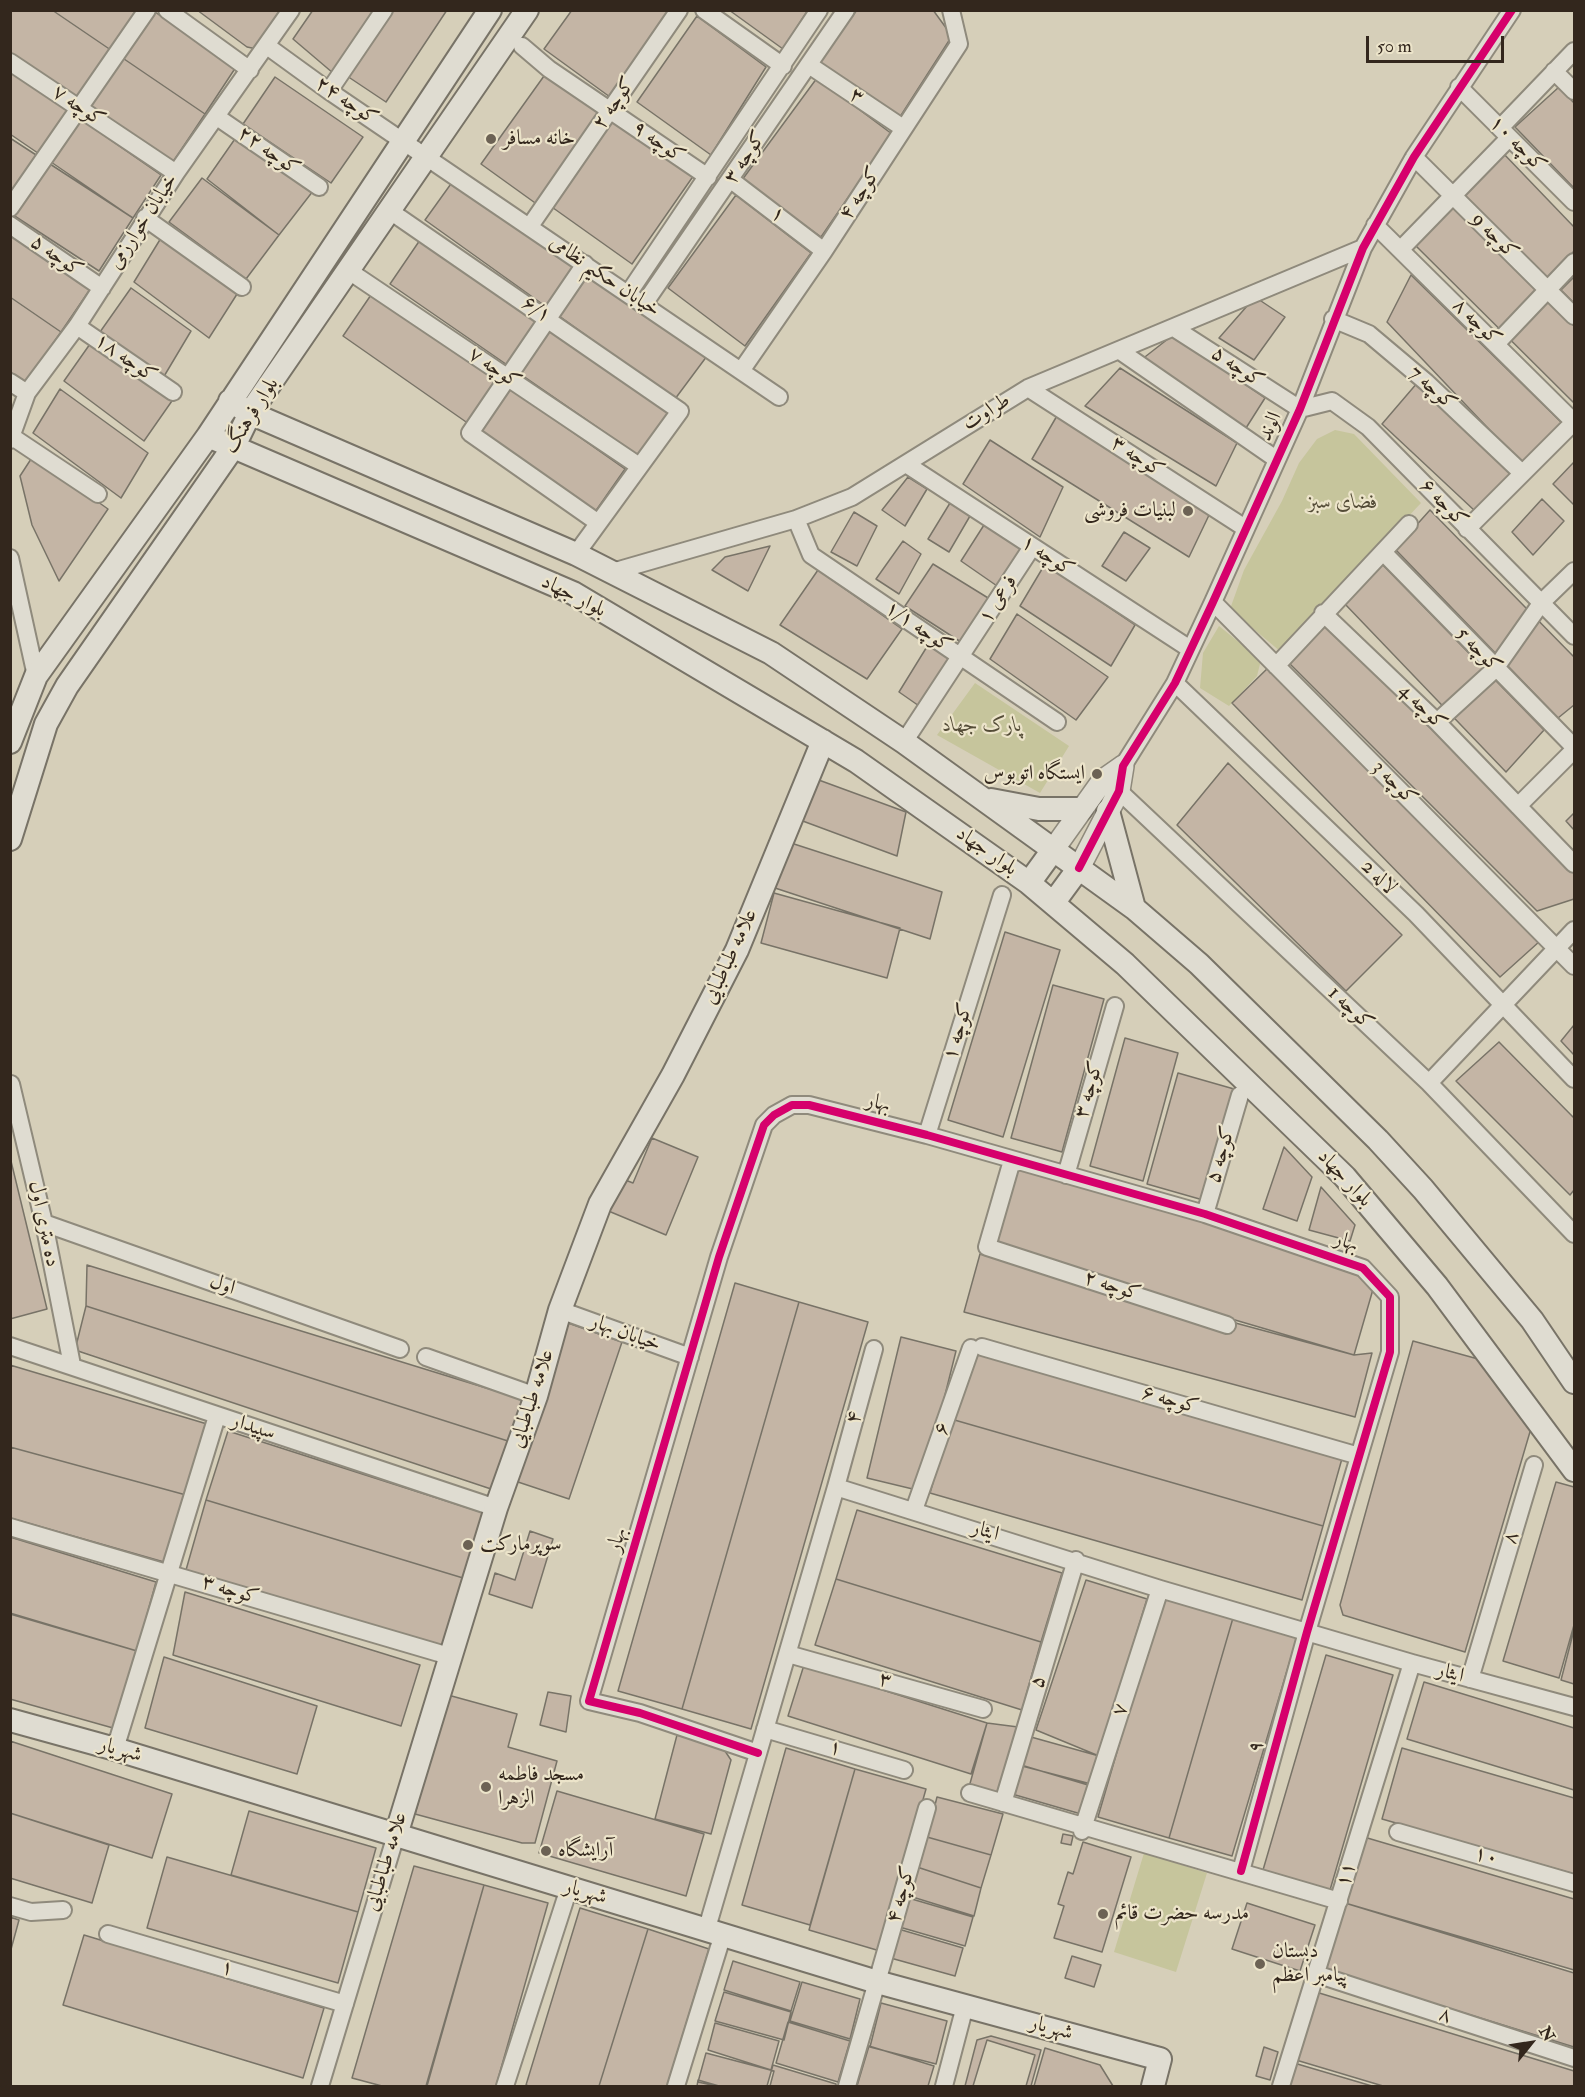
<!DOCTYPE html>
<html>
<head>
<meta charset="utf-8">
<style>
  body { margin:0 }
  #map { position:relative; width:1585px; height:2097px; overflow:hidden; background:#d6cfb9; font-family:"IM FELL Double Pica",serif }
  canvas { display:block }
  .frame { position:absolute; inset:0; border:12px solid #33271d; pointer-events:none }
  .north { position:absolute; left:1501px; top:2013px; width:60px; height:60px; -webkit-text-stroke:4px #ece4ca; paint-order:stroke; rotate:60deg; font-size:16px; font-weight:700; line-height:24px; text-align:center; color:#33271d }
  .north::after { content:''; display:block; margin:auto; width:21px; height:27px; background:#33271d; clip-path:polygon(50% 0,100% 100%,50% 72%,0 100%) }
  .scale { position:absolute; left:1366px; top:36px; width:138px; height:27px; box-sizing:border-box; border:3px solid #33271d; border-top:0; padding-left:8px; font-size:18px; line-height:21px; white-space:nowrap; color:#33271d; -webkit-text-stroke:4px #ece4ca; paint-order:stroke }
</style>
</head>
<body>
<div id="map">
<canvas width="1585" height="2097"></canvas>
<div class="frame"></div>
<div class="north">N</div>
<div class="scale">50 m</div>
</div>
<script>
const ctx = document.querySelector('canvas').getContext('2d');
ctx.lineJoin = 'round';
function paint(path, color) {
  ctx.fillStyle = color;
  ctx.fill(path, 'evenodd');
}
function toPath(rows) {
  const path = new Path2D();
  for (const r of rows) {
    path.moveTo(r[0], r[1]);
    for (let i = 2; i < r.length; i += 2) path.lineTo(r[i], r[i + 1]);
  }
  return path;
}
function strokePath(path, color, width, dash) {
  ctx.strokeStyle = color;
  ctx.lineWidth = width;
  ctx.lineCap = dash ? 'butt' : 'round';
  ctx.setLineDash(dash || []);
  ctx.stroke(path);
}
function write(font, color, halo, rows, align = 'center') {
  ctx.font = font + ' "IM FELL Double Pica",Amiri,serif';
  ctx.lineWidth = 4.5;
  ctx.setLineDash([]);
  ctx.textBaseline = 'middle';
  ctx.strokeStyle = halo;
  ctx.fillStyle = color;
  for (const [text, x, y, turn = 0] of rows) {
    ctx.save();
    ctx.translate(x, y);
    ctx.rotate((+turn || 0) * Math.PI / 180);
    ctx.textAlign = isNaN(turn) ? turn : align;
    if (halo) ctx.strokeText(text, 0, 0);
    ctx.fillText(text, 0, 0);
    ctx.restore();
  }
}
const green = toPath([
  [1335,430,1354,434,1421,503,1281,652,1230,609,1244,570,1282,501,1299,463,1317,439],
  [1219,626,1261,660,1257,676,1229,706,1200,688,1203,653],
  [975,683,1069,746,1040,793,937,735],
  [1144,1853,1207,1873,1176,1972,1114,1952]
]);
const building = toPath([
  [10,10,52,10,205,114,171,165,10,56,10,10],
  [52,10,152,10,236,67,205,114,52,10],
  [197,10,282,10,257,49,247,47,197,10],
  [313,10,376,10,333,73,293,39,313,10],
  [390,10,447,10,386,102,347,76,390,10],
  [572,10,669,10,610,97,544,49,572,10],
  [729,10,808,10,783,49,729,10],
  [857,10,933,10,952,36,898,120,817,62,857,10],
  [697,16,766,67,711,155,637,102,697,16],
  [549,69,606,110,538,205,481,164,549,69],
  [10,70,161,175,133,218,10,134,10,70],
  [275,77,363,137,331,183,243,124,275,77],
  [817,78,892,134,821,237,742,180,817,78],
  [1559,87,1574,103,1574,188,1515,127,1559,87],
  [611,116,694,175,632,264,549,205,611,116],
  [237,136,313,191,279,235,207,179,237,136],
  [10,138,133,218,99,271,10,213,10,138],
  [1502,152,1574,227,1574,251,1550,282,1462,194,1502,152],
  [202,178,279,235,246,279,169,222,202,178],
  [453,181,707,356,675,399,425,220,453,181],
  [736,195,811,253,745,346,668,288,736,195],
  [1453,205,1574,326,1574,403,1414,244,1453,205],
  [10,230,91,288,61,332,10,297,10,230],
  [161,238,239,291,209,338,134,282,161,238],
  [420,240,673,411,639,456,390,284,420,240],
  [1411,275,1562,423,1523,465,1387,322,1411,275],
  [1574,277,1574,303,1561,290,1574,277],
  [131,288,191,331,163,378,100,332,131,288],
  [373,292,625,469,595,512,343,336,373,292],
  [10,297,61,332,26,382,10,372,10,297],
  [1255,297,1285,317,1254,360,1219,338,1255,297],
  [1173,335,1265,398,1246,428,1141,360,1173,335],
  [90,344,174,398,144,441,64,381,90,344],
  [1120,368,1237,443,1216,486,1085,406,1120,368],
  [1418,382,1512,474,1475,511,1382,424,1418,382],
  [60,389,148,453,121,498,33,433,60,389],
  [1058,414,1211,511,1189,557,1032,459,1058,414],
  [990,440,1063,487,1040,537,963,484,990,440],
  [33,456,108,509,59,581,32,525,20,476,33,456],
  [1574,462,1574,505,1553,484,1574,462],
  [908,477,927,489,905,526,882,510,908,477],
  [1542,499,1564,521,1533,555,1512,532,1542,499],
  [950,503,970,516,949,552,928,539,950,503],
  [1430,510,1574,657,1574,705,1558,718,1395,549,1430,510],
  [854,512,877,526,857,566,831,552,854,512],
  [984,525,1024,551,1000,588,961,561,984,525],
  [1124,532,1150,548,1126,581,1102,566,1124,532],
  [903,541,921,554,899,594,876,579,903,541],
  [770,546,748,591,712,570,725,557,770,546],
  [933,564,993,601,964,644,905,606,933,564],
  [1045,564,1135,625,1111,666,1020,606,1045,564],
  [1382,564,1544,730,1506,772,1344,603,1382,564],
  [818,570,902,629,867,679,780,625,818,570],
  [1017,614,1108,677,1076,720,990,659,1017,614],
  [1324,622,1574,871,1574,899,1537,911,1290,664,1324,622],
  [928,645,951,659,922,708,899,692,928,645],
  [1270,666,1540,941,1500,977,1232,703,1270,666],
  [1228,763,1402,935,1346,991,1177,825,1228,763],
  [816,779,906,812,897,856,800,820,816,779],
  [1574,813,1574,830,1566,821,1574,813],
  [791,843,942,892,930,939,775,888,791,843],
  [774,893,900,928,887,978,761,943,774,893],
  [1005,932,1060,950,1003,1137,948,1120,1005,932],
  [1053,985,1104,999,1062,1152,1011,1138,1053,985],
  [1574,1025,1574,1055,1561,1041,1574,1025],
  [1125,1038,1178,1053,1143,1181,1090,1166,1125,1038],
  [1499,1042,1574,1118,1574,1190,1570,1195,1456,1081,1499,1042],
  [1178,1073,1234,1089,1203,1200,1147,1184,1178,1073],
  [652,1138,698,1157,666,1235,606,1210,620,1178,633,1183,652,1138],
  [1284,1147,1312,1177,1297,1221,1263,1209,1284,1147],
  [10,1157,47,1309,10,1319,10,1157],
  [1011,1164,1363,1268,1376,1279,1354,1355,987,1247,1011,1164],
  [1321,1187,1355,1225,1350,1241,1309,1230,1321,1187],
  [980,1254,1354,1355,1372,1353,1355,1417,964,1312,980,1254],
  [87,1265,522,1399,511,1442,86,1306,87,1265],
  [735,1283,799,1302,682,1709,618,1691,735,1283],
  [799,1302,868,1322,751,1729,682,1709,799,1302],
  [86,1306,511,1442,494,1490,75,1350,86,1306],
  [568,1323,622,1342,569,1499,515,1481,568,1323],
  [901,1337,956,1351,921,1491,867,1478,901,1337],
  [1413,1341,1478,1359,1532,1425,1465,1652,1343,1615,1340,1605,1413,1341],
  [971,1348,1343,1455,1323,1526,951,1419,971,1348],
  [10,1365,207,1424,186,1495,10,1447,10,1365],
  [951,1419,1323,1526,1302,1600,930,1493,951,1419],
  [228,1431,484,1513,463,1578,206,1500,228,1431],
  [10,1447,186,1495,164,1562,10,1518,10,1447],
  [1556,1482,1574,1487,1574,1625,1559,1678,1503,1661,1556,1482],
  [206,1500,463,1578,447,1647,186,1570,206,1500],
  [857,1510,1062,1573,1041,1642,836,1579,857,1510],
  [530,1531,553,1539,532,1608,489,1594,495,1573,515,1580,530,1531],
  [10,1537,156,1582,137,1651,10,1613,10,1537],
  [836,1579,1041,1642,1022,1710,815,1645,836,1579],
  [1086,1580,1147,1599,1099,1756,1036,1730,1086,1580],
  [185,1592,420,1665,401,1726,173,1655,185,1592],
  [1162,1597,1233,1618,1169,1838,1098,1817,1162,1597],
  [10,1614,137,1651,113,1728,10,1699,10,1614],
  [1233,1618,1297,1637,1232,1856,1169,1838,1233,1618],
  [1574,1630,1574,1684,1561,1680,1574,1630],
  [1326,1655,1393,1675,1330,1890,1263,1870,1326,1655],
  [164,1657,317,1706,297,1774,145,1728,164,1657],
  [804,1665,987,1723,971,1774,788,1716,804,1665],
  [1424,1682,1574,1728,1574,1790,1407,1739,1424,1682],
  [548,1692,571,1696,566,1732,540,1725,548,1692],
  [448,1695,517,1714,508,1747,557,1761,535,1843,522,1843,415,1814,448,1695],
  [987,1723,1018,1727,998,1796,969,1787,987,1723],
  [677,1735,723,1748,731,1760,711,1834,655,1819,677,1735],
  [1031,1737,1099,1756,1091,1784,1022,1766,1031,1737],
  [10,1741,172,1794,152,1858,10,1813,10,1741],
  [786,1748,855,1769,810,1925,742,1905,786,1748],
  [1402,1748,1574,1798,1574,1874,1382,1819,1402,1748],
  [1021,1765,1088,1785,1081,1814,1012,1794,1021,1765],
  [855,1769,926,1789,880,1951,809,1930,855,1769],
  [557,1791,704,1834,686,1896,539,1853,557,1791],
  [937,1797,1003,1814,991,1855,927,1837,937,1797],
  [249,1811,376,1848,358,1912,231,1875,249,1811],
  [10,1813,109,1845,92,1903,10,1878,10,1813],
  [1063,1834,1073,1836,1071,1845,1061,1843,1063,1834],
  [927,1837,991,1855,981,1888,917,1867,927,1837],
  [1364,1837,1574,1899,1574,1970,1345,1903,1364,1837],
  [1083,1842,1131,1857,1102,1952,1054,1938,1064,1906,1058,1904,1068,1872,1073,1874,1083,1842],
  [167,1857,358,1912,338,1983,147,1928,167,1857],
  [414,1866,484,1885,426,2086,382,2086,352,2078,414,1866],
  [917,1867,981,1888,974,1916,906,1895,917,1867],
  [484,1885,548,1903,496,2086,427,2086,484,1885],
  [905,1897,973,1917,965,1946,896,1926,905,1897],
  [1247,1903,1315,1925,1300,1971,1232,1949,1247,1903],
  [1345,1903,1574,1973,1574,2047,1325,1970,1345,1903],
  [580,1908,648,1929,599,2086,529,2086,526,2085,580,1908],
  [10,1917,19,1920,10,1953,10,1917],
  [895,1928,963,1948,955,1976,887,1957,895,1928],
  [648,1929,709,1949,667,2086,599,2086,648,1929],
  [84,1935,324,2008,303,2078,63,2005,84,1935],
  [1072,1956,1101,1965,1094,1987,1065,1978,1072,1956],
  [733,1961,800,1982,791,2011,724,1990,733,1961],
  [802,1982,860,1999,850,2039,790,2021,802,1982],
  [724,1992,791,2012,784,2040,715,2021,724,1992],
  [1316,1992,1574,2071,1574,2086,1383,2086,1296,2060,1316,1992],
  [881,2003,947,2021,936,2064,870,2047,881,2003],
  [788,2022,850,2041,838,2082,776,2063,788,2022],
  [715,2023,779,2041,771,2070,708,2050,715,2023],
  [991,2036,1041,2050,1031,2086,965,2086,977,2040,991,2036],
  [987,2040,1035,2055,1026,2086,973,2086,987,2040],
  [869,2046,934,2066,928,2086,857,2086,869,2046],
  [1264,2047,1278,2052,1270,2080,1256,2076,1264,2047],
  [1045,2048,1100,2065,1113,2086,1034,2086,1045,2048],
  [706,2053,774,2071,770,2086,716,2086,698,2082,706,2053],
  [1294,2063,1372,2086,1287,2086,1294,2063],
  [773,2065,836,2084,836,2086,767,2086,773,2065],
  [698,2080,719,2086,697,2086,698,2080]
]);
const minor = toPath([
  [167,10,250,70],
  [704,10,783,66],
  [267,46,329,91,779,397],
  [522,46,549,69,708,177],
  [10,62,176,173],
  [809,65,903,128],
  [1554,71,1574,91],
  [1459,87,1574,202],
  [329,91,384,10],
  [217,117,319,187],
  [1500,128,1574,51],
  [1414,157,1574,316],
  [731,180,824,251],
  [10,208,147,10],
  [390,211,680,411,576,554],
  [145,218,242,287],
  [10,225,102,288],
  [1375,225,1574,422],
  [530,226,679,10],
  [1401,249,1509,138],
  [585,264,470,433,597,522],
  [349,271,639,466],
  [628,294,819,10],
  [644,304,846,10],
  [1333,319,1369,334,1426,382,1522,473],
  [77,326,173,392],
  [1174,328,1300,409,1332,401,1368,427,1574,636],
  [1497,343,1574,262],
  [1120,351,1276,459],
  [741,371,824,251,959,44,951,10],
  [10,382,27,393],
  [1028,388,1245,528],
  [11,436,98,494],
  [10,440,27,393,77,326,176,173,291,10],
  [906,464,1190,649],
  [796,519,811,555,1057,722],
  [1467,529,1574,422],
  [1383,552,1574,747],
  [10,558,36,676],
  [612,572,796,519,852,497,1028,388,1363,248],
  [1213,602,1574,966],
  [1323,613,1437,722,1574,864],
  [1276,666,1409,524],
  [1175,683,1416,914,1574,1079],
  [1437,722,1495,669,1542,602,1574,571],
  [904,742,1032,547],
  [1123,766,1175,683,1213,602,1300,409,1363,248,1414,157,1512,10],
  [1119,791,1429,1083,1574,1234],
  [1518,806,1574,750],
  [1429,1083,1574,930],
  [11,1084,44,1223,72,1365],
  [927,1135,1002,895],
  [1018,1162,1011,1164,987,1247,1227,1325],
  [1066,1175,1115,1006],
  [1205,1214,1240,1095],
  [44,1223,400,1349],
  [560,1310,690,1357],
  [10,1346,496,1508],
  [982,1347,1359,1456],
  [426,1357,536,1396],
  [836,1487,874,1349],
  [914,1510,971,1348],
  [10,1527,449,1656],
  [788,1654,983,1709],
  [1470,1679,1534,1465],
  [765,1729,904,1770],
  [115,1749,217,1416],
  [758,1753,640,1713,589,1701,719,1257,764,1125,774,1115,792,1105,809,1105,927,1135,1205,1214,1363,1268,1390,1297,1390,1352,1307,1632,1241,1871],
  [970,1793,1339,1901],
  [1003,1803,1076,1560],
  [1082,1831,1160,1589],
  [1398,1832,1574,1883],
  [10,1906,31,1912,63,1910],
  [707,1928,836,1487,1160,1589,1412,1663,1574,1707],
  [108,1934,345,2004],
  [1316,1974,1574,2058],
  [320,2086,396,1835],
  [505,2086,569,1888],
  [676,2086,723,1934],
  [847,2086,927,1808],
  [944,2086,965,2006],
  [1281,2086,1412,1663]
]);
const tertiary = toPath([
  [1053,850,1103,780,1123,766],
  [1079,868,1119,791,1123,766]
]);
const secondary = toPath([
  [230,401,250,413,576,554,771,653,904,742,1134,908,1199,964,1378,1140,1423,1189,1532,1320,1574,1382],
  [208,436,573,593,856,761,1029,883,1125,964,1345,1177,1437,1286,1574,1470],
  [10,742,36,676,208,436,490,10],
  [991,800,1039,809,1081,809],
  [1108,811,1134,908],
  [10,839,46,724,67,686,234,446,250,413,527,10],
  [1029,883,1053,850],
  [1054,902,1079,868],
  [10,1720,115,1749,877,1982,1160,2059,1153,2086],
  [396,1835,496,1508,536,1396,560,1310,600,1204,673,1075,737,950,823,741]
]);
const cycleway = toPath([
  [1079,868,1119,791,1123,766,1175,683,1213,602,1300,409,1363,248,1414,157,1512,10],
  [758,1753,640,1713,589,1701,719,1257,764,1125,774,1115,792,1105,809,1105,927,1135,1205,1214,1363,1268,1390,1297,1390,1352,1307,1632,1241,1871]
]);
const markers = [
  [491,139,6,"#6c6254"],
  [1188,511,6,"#6c6254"],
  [1097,774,6,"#6c6254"],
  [468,1545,6,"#6c6254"],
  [486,1787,6,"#6c6254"],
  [546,1851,6,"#6c6254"],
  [1103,1914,6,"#6c6254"],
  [1260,1964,6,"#6c6254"]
];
const streetNames = [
  ["۳",856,97,34],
  ["کوچه ۲۴",346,102,34],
  ["کوچه ۲",615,104,-55],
  ["کوچه ۷",78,107,34],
  ["کوچه ۹",658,143,35],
  ["کوچه ۱۰",1517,145,45],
  ["کوچه ۲۲",268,152,35],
  ["کوچه ۳",746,158,-56],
  ["کوچه ۴",861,194,-57],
  ["۱",777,215,37],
  ["خیابان خوارزمی",144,222,-57],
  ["کوچه 9",1494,237,45],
  ["کوچه ۵",56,257,35],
  ["خیابان حکیم نظامی",604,277,34],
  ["۶/۱",536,310,34],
  ["کوچه ۸",1476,323,44],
  ["کوچه ۱۸",125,359,35],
  ["کوچه ۵",1237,368,34],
  ["کوچه ۷",494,369,34],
  ["کوچه 7",1432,389,42],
  ["طراوت",987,413,-32],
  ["بلوار فرهنگ",252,416,-58],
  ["الوند",1271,427,-65],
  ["کوچه ۳",1137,458,33],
  ["کوچه ۶",1443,504,46],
  ["کوچه ۱",1047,557,33],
  ["بلوار جهاد",573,597,27],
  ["فرعی ۱",999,600,-57],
  ["کوچه ۱/۱",918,628,34],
  ["کوچه 5",1478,651,46],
  ["کوچه 4",1422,708,44],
  ["کوچه 3",1394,784,45],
  ["بلوار جهاد",986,852,35],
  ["لاله 2",1378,878,44],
  ["علامه طباطبایی",731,957,-65],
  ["کوچه 1",1350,1009,43],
  ["کوچه ۱",959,1032,-73],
  ["کوچه ۳",1090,1090,-74],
  ["بهار",878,1104,14],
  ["کوچه ۵",1222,1155,-74],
  ["بلوار جهاد",1344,1179,47],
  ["ده متری اول",43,1224,78],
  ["بهار",1346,1243,19],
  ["اول",222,1286,19],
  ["کوچه ۲",1112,1287,18],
  ["خیابان بهار",625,1334,20],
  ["علامه طباطبایی",533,1399,-72],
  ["کوچه ۶",1170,1401,16],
  ["۴",855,1418,-75],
  ["سپیدار",253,1428,18],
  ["۶",943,1429,-71],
  ["ایثار",985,1532,17],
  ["۸",1512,1538,-73],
  ["بهار",618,1540,-74],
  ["کوچه ۳",230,1591,17],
  ["ایثار",1450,1674,15],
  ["۳",885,1681,16],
  ["۵",1039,1682,-73],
  ["۷",1121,1710,-72],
  ["۹",1257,1747,-75],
  ["۱",835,1749,17],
  ["شهریار",120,1751,16],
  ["۱۰",1486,1857,16],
  ["علامه طباطبایی",387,1862,-73],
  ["۱۱",1347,1875,-73],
  ["شهریار",585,1893,16],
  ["کوچه ۴",902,1895,-74],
  ["۱",227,1969,16],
  ["۸",1445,2016,18],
  ["شهریار",1051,2029,15]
];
const poiNames = [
  ["خانه مسافر",503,139],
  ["لبنیات فروشی",1176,511,"right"],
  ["ایستگاه اتوبوس",1085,774,"right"],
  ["سوپرمارکت",480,1545],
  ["مسجد فاطمه",498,1775],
  ["الزهرا",498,1799],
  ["آرایشگاه",558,1851],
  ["مدرسه حضرت قائم",1115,1914],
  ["دبستان",1272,1952],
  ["پیامبر اعظم",1272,1976]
];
const parkNames = [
  ["فضای سبز",1343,503],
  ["پارک جهاد",982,726]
];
paint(green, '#c6c59c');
paint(building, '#c4b5a5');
strokePath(building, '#787367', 1.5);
strokePath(minor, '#8f8a7c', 20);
strokePath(tertiary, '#8f8a7c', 24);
strokePath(secondary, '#787367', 26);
strokePath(minor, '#dfdcd1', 16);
strokePath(tertiary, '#dfdcd1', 21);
strokePath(secondary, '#dfdcd1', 22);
strokePath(cycleway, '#d6006c', 8);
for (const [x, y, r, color] of markers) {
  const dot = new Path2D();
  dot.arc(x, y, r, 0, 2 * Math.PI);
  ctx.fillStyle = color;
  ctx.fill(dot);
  strokePath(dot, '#ece4ca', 2);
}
write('21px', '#33271d', '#ece4ca', streetNames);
write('21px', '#33271d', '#ece4ca', poiNames, 'left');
write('italic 21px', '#544c37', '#ece4ca', parkNames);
</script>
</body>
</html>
